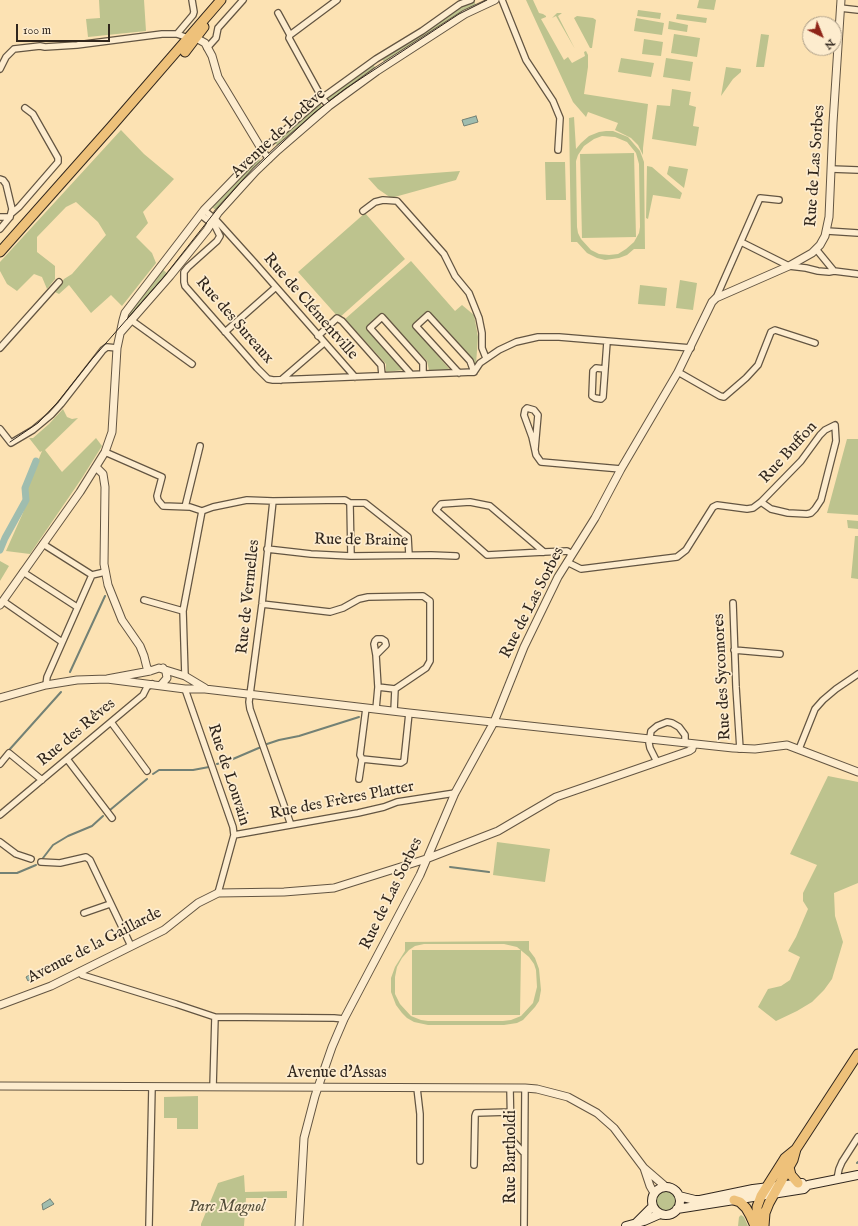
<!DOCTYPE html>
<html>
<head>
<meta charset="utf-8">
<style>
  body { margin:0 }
  #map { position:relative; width:858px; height:1226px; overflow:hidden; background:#fce2b3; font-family:"IM FELL English",serif }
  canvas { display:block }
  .north { position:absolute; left:802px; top:16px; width:40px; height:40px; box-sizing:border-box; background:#fdecce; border:1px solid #ab9d87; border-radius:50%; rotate:137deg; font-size:11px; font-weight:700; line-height:16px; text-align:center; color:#30261d }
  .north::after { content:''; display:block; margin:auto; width:14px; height:18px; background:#8f2418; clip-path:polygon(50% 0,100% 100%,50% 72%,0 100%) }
  .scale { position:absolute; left:16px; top:24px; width:94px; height:18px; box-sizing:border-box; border:2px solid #30261d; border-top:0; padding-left:5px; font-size:12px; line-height:14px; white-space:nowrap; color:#30261d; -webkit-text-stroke:3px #fdecce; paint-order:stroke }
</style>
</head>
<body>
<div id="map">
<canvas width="858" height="1226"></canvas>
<div class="north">N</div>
<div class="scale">100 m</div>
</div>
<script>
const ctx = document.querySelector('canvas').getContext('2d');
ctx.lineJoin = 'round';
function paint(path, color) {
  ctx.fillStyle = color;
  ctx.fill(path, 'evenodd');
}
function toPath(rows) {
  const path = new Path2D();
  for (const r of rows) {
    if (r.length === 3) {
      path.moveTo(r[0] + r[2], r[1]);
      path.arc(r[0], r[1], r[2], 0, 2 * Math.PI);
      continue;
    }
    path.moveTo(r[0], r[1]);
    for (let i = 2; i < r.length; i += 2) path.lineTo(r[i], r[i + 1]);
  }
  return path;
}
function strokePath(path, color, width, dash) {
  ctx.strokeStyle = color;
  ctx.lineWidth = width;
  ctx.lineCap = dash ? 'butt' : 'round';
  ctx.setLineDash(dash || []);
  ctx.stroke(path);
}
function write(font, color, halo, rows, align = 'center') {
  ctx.font = font + ' "IM FELL English",serif';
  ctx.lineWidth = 3.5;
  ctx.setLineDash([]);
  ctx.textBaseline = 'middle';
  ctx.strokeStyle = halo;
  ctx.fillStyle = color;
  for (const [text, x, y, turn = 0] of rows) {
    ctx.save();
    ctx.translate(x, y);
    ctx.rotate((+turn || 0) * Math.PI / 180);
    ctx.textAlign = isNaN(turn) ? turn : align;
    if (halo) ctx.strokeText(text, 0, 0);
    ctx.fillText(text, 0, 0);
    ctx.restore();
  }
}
const green = toPath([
  [99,0,144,0,146,31,88,37,86,19,100,18],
  [526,0,533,0,539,13,543,14,546,16,546,17,541,19,564,60,568,57,572,63,585,56,584,52,586,51,588,55,588,67,584,94,648,104,643,148,643,155,638,145,631,138,615,130,618,123,588,112,586,117,573,102],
  [699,0,716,0,714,10,697,8],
  [474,1,477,7,385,63,381,58,458,8],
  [638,10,661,13,660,19,637,16],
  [557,13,562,13,558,16,575,49,556,16,552,18],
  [677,14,707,18,706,23,676,19],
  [577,16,593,18,596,20,592,48,590,48,574,18],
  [636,18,664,23,662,35,634,31],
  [669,21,688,25,687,32,668,29],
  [674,34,700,38,697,57,671,53],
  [761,34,769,35,764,67,756,67],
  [644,39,663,42,661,56,642,54],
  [621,58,654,63,651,77,618,72],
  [666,58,693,62,690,81,663,77],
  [373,64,376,69,331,102,327,97],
  [726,67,741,69,741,72,733,79,721,96],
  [672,89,691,92,689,105,696,107,693,126,699,127,696,146,652,139,657,105,670,106],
  [320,103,323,108,279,147,275,143],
  [574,117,576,149,581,143,589,136,599,132,606,131,613,131,628,137,640,151,644,162,645,249,634,249,627,255,619,258,605,260,597,258,587,253,577,242,571,242,569,118],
  [602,136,615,137,627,142,636,153,639,164,640,227,639,233,634,242,626,249,618,254,609,255,599,254,591,250,581,239,578,233,577,227,576,161,578,155,584,146,594,139],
  [121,130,144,154,174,179,143,212,148,223,136,237,152,253,156,263,122,306,111,295,91,313,69,285,59,294,55,292,64,279,72,274,106,235,98,222,76,202,66,207,37,237,37,252,55,266,55,279,47,289,42,277,34,274,17,291,7,284,0,271,0,262],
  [634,153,636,237,582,238,580,154],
  [258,158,262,163,217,211,212,207,248,166],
  [545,162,565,162,566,200,546,200],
  [647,166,652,167,682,193,680,199,653,195,648,219,646,218],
  [669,166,688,169,684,188,667,174],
  [460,171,456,180,391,198,378,189,368,178],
  [365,213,405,259,339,318,298,272],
  [411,261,455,311,462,305,474,315,478,337,476,364,430,314,426,313,413,326,450,370,429,370,427,361,383,315,367,330,403,370,386,372,386,364,345,319],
  [161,268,169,275,122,327,125,319],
  [680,280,697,283,693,310,676,308],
  [640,285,667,288,665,306,638,304],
  [63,409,67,417,72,419,78,418,45,450,62,472,96,438,102,446,82,478,30,554,6,551,22,515,29,497,27,487,42,451,40,452,29,438,33,438,49,424],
  [847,439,858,439,858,515,827,513],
  [847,520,858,521,858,529,848,528],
  [855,536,858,536,858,579,851,578],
  [0,561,9,566,0,581],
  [828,776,858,782,858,883,834,893,835,916,843,942,832,979,824,990,812,1002,797,1011,776,1021,758,1007,768,989,781,986,790,980,800,957,788,951,796,937,808,909,803,901,803,893,817,865,790,854],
  [497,842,550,849,545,882,493,875],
  [529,941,529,950,535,958,539,969,541,990,539,1001,535,1007,523,1020,517,1023,504,1025,428,1025,414,1022,407,1018,402,1013,396,1005,391,992,391,978,395,967,405,951,405,942],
  [424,944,504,944,517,947,529,957,534,964,536,970,537,987,533,1003,521,1016,511,1020,503,1021,428,1021,421,1020,411,1016,400,1004,395,994,395,977,397,967,402,958,409,950,415,946],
  [412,950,521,950,520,1015,412,1015],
  [198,1096,198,1129,177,1129,177,1118,164,1118,164,1097],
  [244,1175,245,1192,287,1191,287,1198,246,1198,244,1226,201,1226,201,1224,218,1183],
  [666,1201,10],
  [741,1215,744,1217,748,1226,738,1226,739,1217]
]);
const water = toPath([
  [476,116,478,122,464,126,462,120,476,116],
  [36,971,38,976,28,981,26,977,36,971],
  [50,1199,54,1204,43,1210,42,1204,50,1199]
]);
const stream = toPath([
  [70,672,105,596],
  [267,744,279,740,299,736,359,717],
  [10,749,61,692],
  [217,764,233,759,261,747],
  [153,774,159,770,193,770,209,767],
  [110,810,147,779],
  [43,858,53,845,68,836,92,826,103,816],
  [450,867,489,872],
  [0,873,17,873,36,865],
  [857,1163,858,1162]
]);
const canal = toPath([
  [0,550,5,538,26,500,25,488,36,461]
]);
const minor = toPath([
  [502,0,526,60,553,101,560,118,558,150],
  [840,8,858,10],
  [278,13,290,35],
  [177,34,193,15,194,12,192,0],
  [207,48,216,38,218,28,243,0],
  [0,69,6,57,14,49,40,46,45,47,77,45,162,34,177,34,188,38],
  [329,106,322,98,289,38,290,35,337,0],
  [269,159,262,150,322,98,376,59,422,31,460,4,471,0],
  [831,169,858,170],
  [0,179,3,180,6,184,12,209,10,217,0,229],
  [204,210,217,221,254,262,355,377],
  [363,211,375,202,383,200,397,201,444,254,455,276,469,293,479,318,482,333,482,348,486,358],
  [12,213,19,207,58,162,58,158,33,114,25,108],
  [201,215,215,226,220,236,217,241,188,267,184,272,184,282,185,286,257,368,268,379,273,380,301,379,474,372],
  [0,217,10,217],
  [827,231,858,233],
  [741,242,789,266,806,268,818,271,829,272,834,271,858,274],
  [816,249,834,271],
  [716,298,760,198,779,200],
  [131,320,192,364],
  [225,332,276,287],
  [318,336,337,318,342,321,381,365,382,375],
  [0,348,59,282],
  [605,369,596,368,593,371,592,396,595,398,601,399,603,397,607,342],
  [474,372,480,363,499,350,516,342,538,337,559,337,691,348],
  [678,372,720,396,724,397,746,378,758,365,771,332,775,330,815,343],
  [459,373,416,326,428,315,470,361,474,372],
  [411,374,370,328,382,317,423,363,423,374],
  [281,380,324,343],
  [0,429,11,443,33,430,51,415,61,404,103,350,107,347,117,348],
  [535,449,538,415,534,410,527,408,525,410,524,415,532,437,536,455,541,462,621,469],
  [105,452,162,477,157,496,158,500,163,506,190,507,202,511],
  [273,501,262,604,249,702,250,709,291,825],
  [350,503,365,503,408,537,409,555],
  [185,507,200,446],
  [202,511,213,507,247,500,273,501,345,500,350,503,351,556],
  [43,544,92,575],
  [267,549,311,554,351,556,431,555,456,556],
  [544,552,490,506,470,502,441,504,436,510,487,555,544,552,567,551,572,554],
  [567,562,581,569,677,557,686,550,713,507,717,505,747,509,753,508,761,502,801,461,820,435,825,430,835,425,836,441,821,500,815,509,811,513,807,514,788,513,771,509,761,502],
  [23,572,77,607],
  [92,575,105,572],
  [144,600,183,611],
  [3,601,62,642],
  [733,603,736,687,740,749],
  [262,604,330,612,343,608,359,599,368,597,423,596,430,601,430,661,426,668,395,689,394,711],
  [734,650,780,654],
  [376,655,374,644,375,641,377,639,382,639,385,641,386,645,376,655,378,687,376,709],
  [185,676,183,611,202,511],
  [46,685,47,677,92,575],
  [378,687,395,689],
  [185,689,233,827,234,835,218,893],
  [111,722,147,771],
  [799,749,815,709,823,700,836,689,858,674],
  [67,759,112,818],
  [362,759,401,763,404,761,409,713],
  [657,762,650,748,649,743,651,731,657,726,667,722,672,723,679,727,685,735,685,743],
  [0,764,9,753,42,780],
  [359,779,362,759,360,755,366,708],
  [0,815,143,695,147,687,152,684],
  [234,835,358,813,384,807,397,802,455,793],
  [0,842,16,854,31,859],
  [41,862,60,863,86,857,90,860,131,946],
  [84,913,110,904],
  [79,972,82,975,176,1004,215,1017,334,1018,344,1019],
  [213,1087,215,1017],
  [417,1088,420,1114,420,1161],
  [510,1088,511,1139,524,1153],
  [474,1165,475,1116,476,1113,510,1112],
  [837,1179,839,1169,842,1162,858,1137],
  [149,1226,152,1087],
  [524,1226,525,1088]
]);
const tertiary = toPath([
  [121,332,170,276,207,230,218,213,256,171,278,150,329,106,377,71,465,14,495,0],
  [96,467,103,474,105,487,104,564,108,585,122,620,140,646,144,656,147,668,150,671],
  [0,605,80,492,105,452,112,432,117,348,123,320,125,313,204,210,262,150,218,77,212,56,205,43,196,38,191,38],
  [107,679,185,689,205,689,409,713,733,748,755,749,787,745,858,772],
  [161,685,167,678,166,672,163,668],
  [0,698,46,685,77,680,107,679,150,671,159,668,185,676,205,688],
  [0,1005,51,986,164,930,198,903,218,893,284,892,334,888,426,859,498,831,556,797,689,751,692,749,693,744],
  [0,1086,525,1088,537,1089,568,1097,597,1113,614,1128,644,1168,666,1187],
  [644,1168,650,1186,654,1193],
  [299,1226,304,1138,315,1096,332,1047,344,1019,420,875,455,793,494,722,524,647,558,577,595,518,621,469,678,372,712,302,716,298,789,266,812,253,820,245,825,236,829,217,833,123,841,0]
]);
const secondary = toPath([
  [666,1201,14],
  [679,1196,695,1200,700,1200,753,1189,802,1183],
  [677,1209,804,1189,808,1185,858,1175],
  [636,1223,653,1206],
  [626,1226,644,1221,660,1214]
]);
const primary = toPath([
  [185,52,204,27],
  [0,252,111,127,221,0],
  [789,1167,791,1175,798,1183],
  [734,1200,740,1202,746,1208,750,1215,755,1226],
  [758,1226,757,1207,761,1196,785,1158,796,1149],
  [764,1226,765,1213,769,1203,793,1160,796,1149,858,1054]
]);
const tram = toPath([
  [10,442,38,423,57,403,92,359,163,278,218,208,240,183,267,157,314,113,345,89,459,14,487,0]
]);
const streetNames = [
  ["Avenue de Lodève",279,134,-43],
  ["Rue de Las Sorbes",816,166,-86],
  ["Rue de Clémentville",310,307,49],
  ["Rue des Sureaux",234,321,49],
  ["Rue Buffon",789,453,-48],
  ["Rue de Braine",361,541,1],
  ["Rue de Vermelles",249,597,-84],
  ["Rue de Las Sorbes",533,603,-63],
  ["Rue des Sycomores",723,677,-93],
  ["Rue des Rêves",77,733,-40],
  ["Rue de Louvain",228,775,72],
  ["Rue des Frères Platter",342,801,-11],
  ["Rue de Las Sorbes",392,894,-64],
  ["Avenue de la Gaillarde",95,946,-27],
  ["Avenue d'Assas",337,1074],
  ["Rue Bartholdi",512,1157,-90]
];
const parkNames = [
  ["Parc Magnol",227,1208]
];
paint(green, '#bdc38e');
paint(water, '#9fbdaf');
strokePath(water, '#738175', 1);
strokePath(stream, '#738175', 2);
strokePath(canal, '#9fbdaf', 7);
strokePath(minor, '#635542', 8);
strokePath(tertiary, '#635542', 9);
strokePath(secondary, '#30261d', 10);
strokePath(primary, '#30261d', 11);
strokePath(minor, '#fdecce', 5.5);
strokePath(tertiary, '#fdecce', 7);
strokePath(secondary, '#fdecce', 8);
strokePath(primary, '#eec17a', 9);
strokePath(tram, '#30261d', 1);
write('16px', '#30261d', '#fdecce', streetNames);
write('italic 16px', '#534d39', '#fdecce', parkNames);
</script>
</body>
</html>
